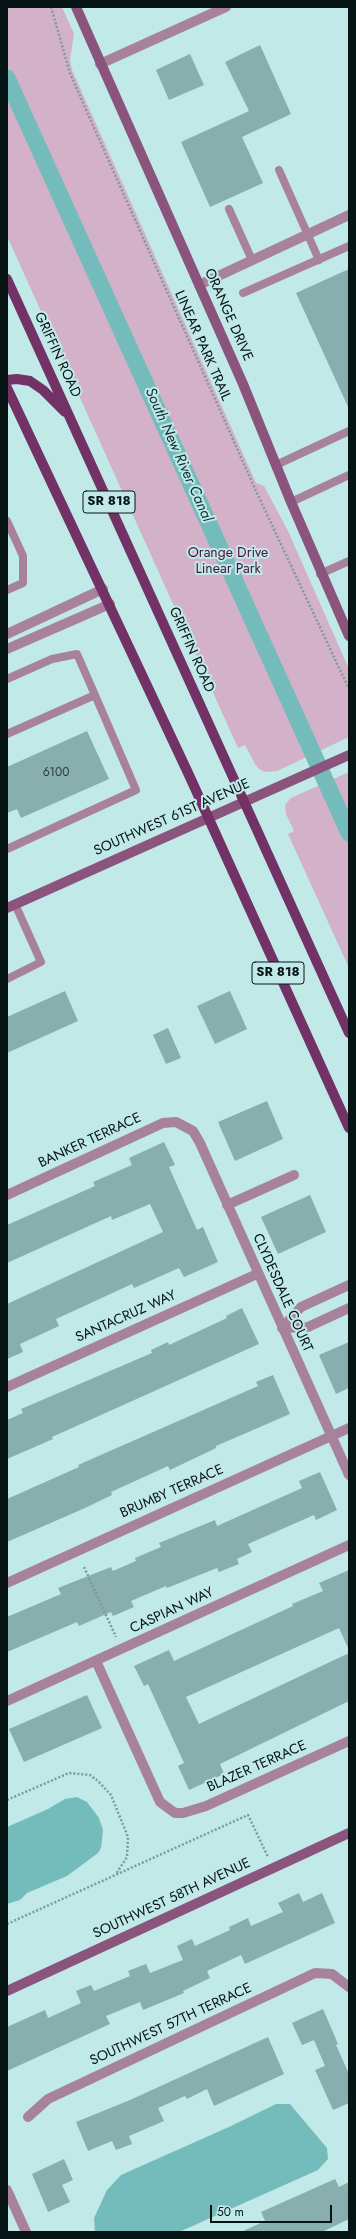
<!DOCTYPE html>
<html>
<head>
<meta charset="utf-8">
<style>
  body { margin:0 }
  #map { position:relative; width:356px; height:2239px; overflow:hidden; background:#c1e9e8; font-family:Jost,sans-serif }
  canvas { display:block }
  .frame { position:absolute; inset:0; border:8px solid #061414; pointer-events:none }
  .scale { position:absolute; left:210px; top:2205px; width:122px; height:18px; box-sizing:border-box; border:2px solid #061414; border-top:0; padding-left:5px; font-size:12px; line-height:14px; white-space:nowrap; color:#061414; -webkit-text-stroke:3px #c1e9e8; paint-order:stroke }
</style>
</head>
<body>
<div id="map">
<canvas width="356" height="2239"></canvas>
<div class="frame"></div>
<div class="scale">50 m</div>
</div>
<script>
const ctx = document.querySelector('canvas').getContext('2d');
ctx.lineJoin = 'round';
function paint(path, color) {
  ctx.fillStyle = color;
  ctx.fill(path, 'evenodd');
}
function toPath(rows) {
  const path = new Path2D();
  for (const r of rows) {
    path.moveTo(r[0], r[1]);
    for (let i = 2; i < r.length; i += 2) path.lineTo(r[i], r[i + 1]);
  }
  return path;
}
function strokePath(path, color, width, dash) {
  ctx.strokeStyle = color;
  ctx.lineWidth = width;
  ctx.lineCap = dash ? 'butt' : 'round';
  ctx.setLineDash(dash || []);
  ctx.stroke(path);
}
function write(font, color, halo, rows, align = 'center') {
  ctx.font = font + ' Jost,sans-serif';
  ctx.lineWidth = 4;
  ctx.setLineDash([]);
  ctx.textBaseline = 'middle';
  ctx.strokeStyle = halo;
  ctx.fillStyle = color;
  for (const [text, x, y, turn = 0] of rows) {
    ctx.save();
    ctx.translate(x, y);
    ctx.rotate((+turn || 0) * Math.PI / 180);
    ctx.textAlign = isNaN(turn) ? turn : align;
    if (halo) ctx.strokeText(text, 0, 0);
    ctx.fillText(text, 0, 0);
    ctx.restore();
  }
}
const green = toPath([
  [7,7,62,7,74,34,70,60,72,70,256,483,264,486,288,531,349,669,349,737,277,771,265,772,259,769,255,764,245,745,238,748,7,236],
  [349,772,349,968,288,834,294,831,286,814,285,805,291,798]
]);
const water = toPath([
  [77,1797,87,1802,99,1818,103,1830,101,1848,98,1853,67,1876,27,1893,20,1900,7,1904,7,1827,48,1809,65,1799],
  [276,2104,290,2104,327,2148,328,2159,318,2170,179,2232,95,2232,94,2218,107,2190,121,2175,231,2126]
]);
const canal = toPath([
  [7,78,349,833]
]);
const building = toPath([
  [260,45,291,114,242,137,263,183,210,207,181,142,249,111,225,62],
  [190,54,204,85,169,100,156,70],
  [349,269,349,409,296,293],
  [87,731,109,779,21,818,17,809,7,813,7,767],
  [65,991,78,1021,7,1053,7,1017],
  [230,991,247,1029,215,1044,197,1006],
  [168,1028,181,1058,166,1064,153,1035],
  [267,1101,283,1139,235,1161,218,1122],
  [164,1142,175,1165,169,1167,197,1230,203,1227,218,1262,184,1277,179,1268,134,1288,132,1284,56,1319,59,1326,20,1344,23,1352,7,1359,7,1304,163,1232,150,1204,112,1220,111,1216,7,1263,7,1225,95,1186,93,1182,132,1165,129,1158],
  [310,1195,326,1232,278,1254,261,1217],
  [242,1308,259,1344,52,1437,53,1439,7,1459,7,1420,23,1413,21,1409,152,1353,151,1350,168,1342,169,1345,227,1318,226,1316],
  [349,1342,349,1388,336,1394,319,1355],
  [273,1375,290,1414,216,1446,216,1448,170,1470,168,1466,111,1492,112,1495,85,1508,7,1542,7,1499,79,1467,78,1465,258,1386,256,1382],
  [320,1472,337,1510,316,1520,314,1515,248,1544,252,1552,237,1559,239,1564,219,1572,217,1568,167,1588,166,1586,131,1601,134,1607,113,1616,111,1612,79,1626,77,1622,7,1652,7,1617,61,1594,58,1588,111,1567,113,1571,136,1561,135,1558,161,1547,159,1543,215,1520,217,1526,302,1488,299,1481],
  [349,1570,349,1650,339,1628,186,1697,199,1724,349,1653,349,1701,220,1764,224,1774,189,1790,178,1766,184,1763,148,1684,144,1686,134,1666,169,1650,174,1661,293,1606,292,1604,323,1591,319,1583],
  [87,1695,102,1728,24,1762,9,1729],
  [299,1893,303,1902,322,1893,335,1923,245,1964,241,1955,207,1971,210,1978,183,1991,184,1993,143,2010,140,2002,106,2016,110,2024,7,2071,7,2027,45,2010,48,2018,81,2003,76,1991,91,1985,94,1991,130,1976,128,1971,146,1964,150,1973,183,1960,177,1946,192,1939,195,1946,230,1930,229,1927,248,1918,251,1926,283,1912,278,1903],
  [323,2009,338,2044,336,2045,349,2074,349,2103,333,2110,315,2070,325,2066,314,2040,302,2045,292,2023],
  [268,2037,284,2074,214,2106,207,2089,187,2099,185,2096,158,2108,164,2121,129,2136,132,2144,116,2150,112,2141,88,2151,76,2122,130,2100],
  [64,2159,73,2180,62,2185,70,2202,48,2212,32,2174],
  [335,2179,339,2187,349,2182,349,2219,322,2232,241,2232,265,2221,261,2212]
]);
const path = toPath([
  [51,7,70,73,87,112,256,491,349,689],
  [84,1567,116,1637],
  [7,1800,69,1773,90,1775,98,1781,111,1795,128,1837,127,1857,116,1874],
  [7,1924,248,1815,268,1857]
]);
const lane = toPath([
  [279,170,319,260],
  [229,209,252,260],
  [243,293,349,246],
  [276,465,349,431],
  [291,502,349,475],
  [7,521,23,556,23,583,7,590],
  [320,574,349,561],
  [7,679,52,659,77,654,95,695],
  [7,734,95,695,136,790,7,849],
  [7,979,41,962,15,904]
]);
const street = toPath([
  [100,64,226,7],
  [199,285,349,215],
  [7,634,103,589],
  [7,649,110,604],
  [7,1195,163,1123,176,1122,193,1131,200,1143,349,1475],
  [227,1205,294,1175],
  [282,1328,301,1307,349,1285],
  [282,1328,308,1327,349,1308],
  [7,1387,257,1274],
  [7,1583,349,1428],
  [96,1661,160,1802,175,1813,183,1813,206,1806,349,1741],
  [7,1701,349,1545],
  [28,2117,48,2099,315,1973,332,1974,349,1987],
  [7,2190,26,2232]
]);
const secondary = toPath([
  [76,7,243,384,291,502,349,636],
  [7,908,349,755],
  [7,1991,349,1833]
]);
const primary = toPath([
  [7,279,349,1033],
  [7,380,17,379,30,381,43,390,65,412],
  [7,388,189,775,349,1128]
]);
const numberNames = [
  ["6100",56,773]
];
const shields = [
  [109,502,52],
  [278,973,52]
];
const shieldNames = [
  ["SR 818",109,502],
  ["SR 818",278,973]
];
const streetNames = [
  ["ORANGE DRIVE",228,315,66],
  ["LINEAR PARK TRAIL",202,346,66],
  ["GRIFFIN ROAD",57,355,65],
  ["GRIFFIN ROAD",191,650,66],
  ["SOUTHWEST 61ST AVENUE",172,818,-24],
  ["BANKER TERRACE",90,1141,-25],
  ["CLYDESDALE COURT",282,1293,66],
  ["SANTACRUZ WAY",126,1317,-24],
  ["BRUMBY TERRACE",172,1492,-24],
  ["CASPIAN WAY",172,1611,-25],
  ["BLAZER TERRACE",257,1767,-24],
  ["SOUTHWEST 58TH AVENUE",172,1899,-25],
  ["SOUTHWEST 57TH TERRACE",171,2025,-25]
];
const parkNames = [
  ["Orange Drive",228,554],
  ["Linear Park",228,570]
];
const waterNames = [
  ["South New River Canal",178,455,66]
];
paint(green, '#d3b1c9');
paint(water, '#74bcbb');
strokePath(canal, '#74bcbb', 17);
paint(building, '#88aead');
strokePath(path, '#7d9b9b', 2.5, [2, 2]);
strokePath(lane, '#a8829d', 8);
strokePath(street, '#a8829d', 10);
strokePath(secondary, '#8a547c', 10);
strokePath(primary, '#733265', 10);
write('12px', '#263a3a', null, numberNames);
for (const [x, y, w] of shields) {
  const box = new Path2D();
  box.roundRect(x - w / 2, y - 11, w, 22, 3);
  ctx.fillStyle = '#c1e9e8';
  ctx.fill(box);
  strokePath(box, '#061414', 1);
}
write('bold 13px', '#061414', null, shieldNames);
write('14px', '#061414', '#c1e9e8', streetNames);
write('14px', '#49113e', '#c1e9e8', parkNames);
write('italic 15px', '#0c3131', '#c1e9e8', waterNames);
</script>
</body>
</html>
